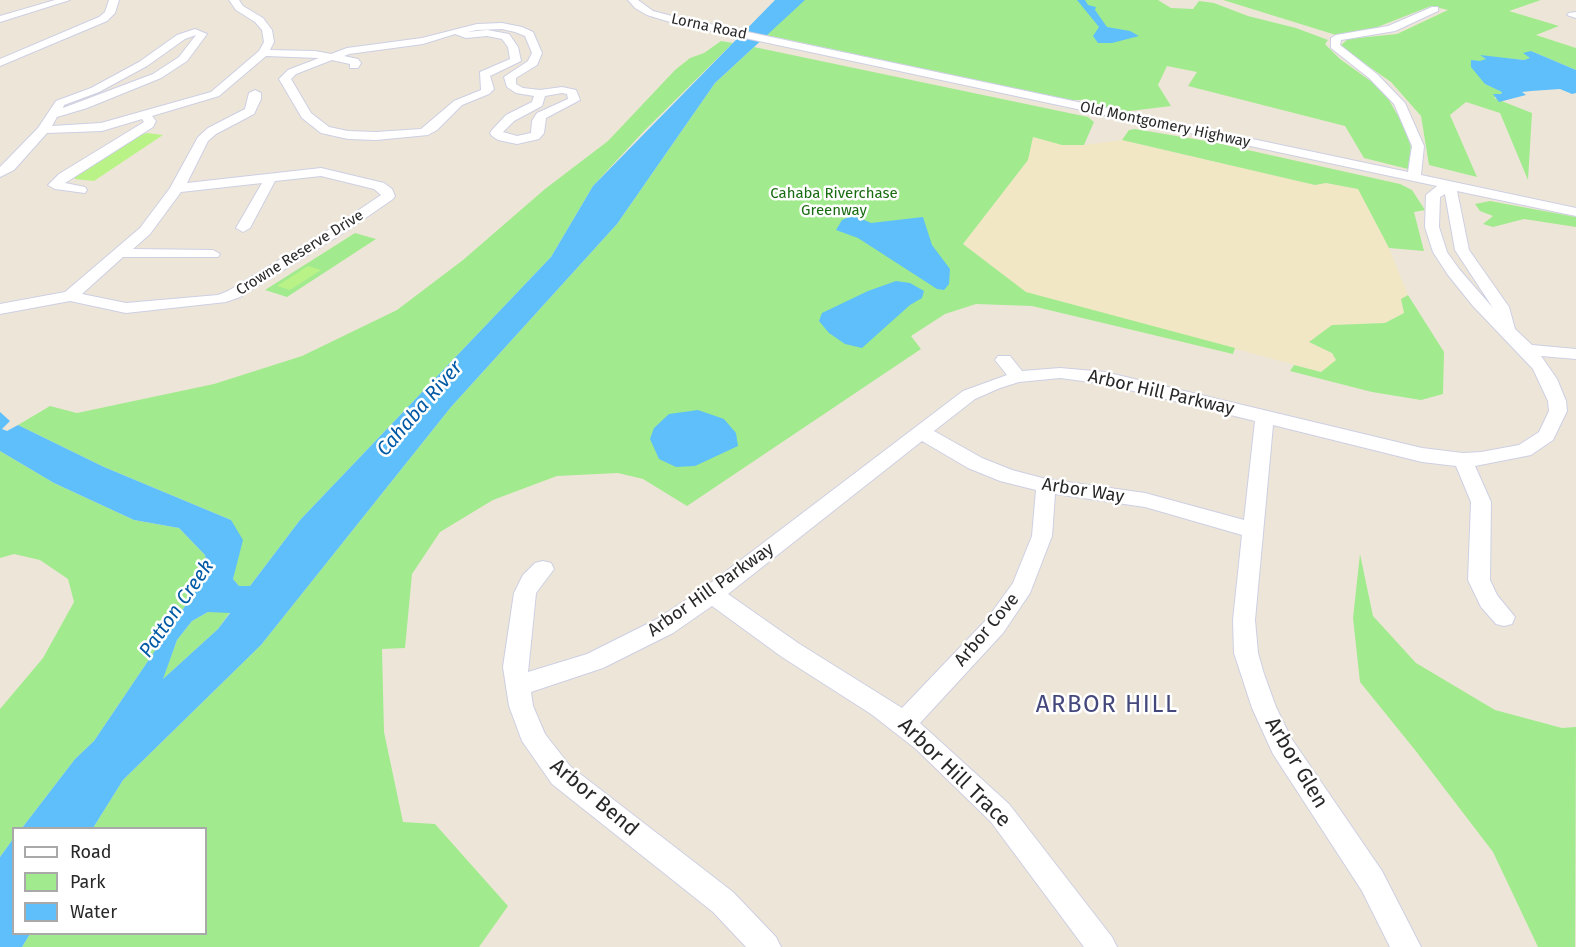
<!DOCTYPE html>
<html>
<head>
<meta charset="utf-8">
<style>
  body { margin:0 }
  #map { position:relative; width:1576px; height:947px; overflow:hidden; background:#ede6d8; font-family:"Fira Sans",sans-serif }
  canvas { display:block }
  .legend { position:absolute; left:12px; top:827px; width:195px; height:108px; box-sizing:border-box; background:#fff; border:2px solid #a9a9a9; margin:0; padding:8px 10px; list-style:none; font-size:18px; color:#282828 }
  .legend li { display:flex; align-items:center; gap:12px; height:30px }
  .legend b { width:30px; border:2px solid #a9a9a9 }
</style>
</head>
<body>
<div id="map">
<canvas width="1576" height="947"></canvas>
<ul class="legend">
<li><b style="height:8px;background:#fff"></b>Road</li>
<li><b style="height:16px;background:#a2ea8e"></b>Park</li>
<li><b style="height:16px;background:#5ebffb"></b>Water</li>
</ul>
</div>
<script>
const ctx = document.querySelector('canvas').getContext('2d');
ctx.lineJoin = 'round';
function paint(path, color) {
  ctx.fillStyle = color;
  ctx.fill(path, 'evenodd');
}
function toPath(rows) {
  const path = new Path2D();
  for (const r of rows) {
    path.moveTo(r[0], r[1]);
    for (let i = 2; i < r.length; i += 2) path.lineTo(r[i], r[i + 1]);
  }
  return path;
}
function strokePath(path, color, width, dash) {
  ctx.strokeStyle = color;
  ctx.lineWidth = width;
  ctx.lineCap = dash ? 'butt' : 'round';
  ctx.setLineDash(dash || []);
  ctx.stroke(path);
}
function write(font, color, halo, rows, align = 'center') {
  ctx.font = font + ' "Fira Sans",sans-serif';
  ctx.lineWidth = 5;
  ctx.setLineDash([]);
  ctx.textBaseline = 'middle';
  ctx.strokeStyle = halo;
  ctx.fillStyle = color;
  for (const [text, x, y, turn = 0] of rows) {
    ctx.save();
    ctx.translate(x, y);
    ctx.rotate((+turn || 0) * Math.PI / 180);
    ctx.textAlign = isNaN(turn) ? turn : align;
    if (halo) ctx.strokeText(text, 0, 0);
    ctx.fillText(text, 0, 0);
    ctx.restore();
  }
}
const education = toPath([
  [1033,137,1062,145,1084,145,1122,140,1315,185,1326,183,1358,189,1389,248,1408,295,1401,299,1404,313,1385,323,1333,325,1309,342,1332,353,1336,361,1321,372,1026,292,963,244,1028,160]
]);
const green = toPath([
  [804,0,1158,0,1171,8,1193,9,1199,1,1214,3,1248,16,1296,28,1328,40,1325,44,1340,59,1383,90,1404,126,1411,147,1408,169,1364,158,1345,126,1188,86,1197,72,1167,66,1158,85,1171,106,1122,112,1083,100,1071,100,766,35],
  [1223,0,1541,0,1509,11,1559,26,1536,35,1576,48,1576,70,1531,51,1527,55,1531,59,1524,60,1482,56,1487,59,1480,62,1485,84,1503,92,1494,98,1532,113,1528,180,1500,113,1466,102,1450,115,1477,177,1429,165,1421,116,1391,82,1340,46,1348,39,1397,34,1448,10,1431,6,1375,28,1336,35],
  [721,41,733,43,644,131,593,186,551,257,300,520,250,586,239,586,233,579,235,566,231,520,104,467,18,425,50,406,77,413,214,384,302,356,397,310,463,260,545,189,608,141,675,70,690,58,704,53],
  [754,47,1088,117,1094,122,1084,145,1062,145,1033,137,1028,160,963,244,1026,292,1235,348,1233,354,1032,306,976,304,945,314,911,336,921,349,687,506,643,479,618,473,557,476,493,500,440,532,412,574,405,648,382,649,384,732,403,822,435,824,508,906,479,947,22,947,30,934,206,934,206,828,93,828,123,780,261,645,451,407,617,224,715,83],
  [1135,129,1212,142,1400,184,1412,190,1425,210,1414,212,1424,251,1389,248,1358,189,1326,183,1315,185,1122,140,1129,130],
  [1490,201,1576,217,1576,227,1524,219,1493,227,1483,224,1493,216,1480,211,1475,204],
  [355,233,376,239,287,297,265,290],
  [1408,295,1444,352,1443,394,1421,400,1372,392,1290,371,1294,365,1321,372,1336,360,1332,353,1309,342,1332,325,1385,323,1404,313,1401,299],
  [0,451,54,483,134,520,179,528,205,555,208,572,94,741,75,759,22,828,14,828,13,839,0,857,0,709,43,658,74,602,68,579,40,560,14,554,0,558],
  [1360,554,1373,616,1416,663,1495,710,1562,728,1576,727,1575,947,1538,947,1493,852,1415,750,1360,682,1353,618],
  [208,612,230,612,218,629,162,680,177,640,192,621]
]);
const pitch = toPath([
  [147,133,163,135,94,181,75,179,75,176,141,135],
  [308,266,321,270,290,290,277,286]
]);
const water = toPath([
  [775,0,805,0,715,83,617,224,451,407,261,645,123,780,93,828,22,828,75,759,94,741,208,572,205,555,179,528,134,520,54,483,0,451,0,412,10,421,2,429,7,431,18,425,104,467,231,520,243,540,233,579,239,586,250,586,300,520,551,257,593,186],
  [208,612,230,613,218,629,163,679,177,640,192,621],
  [1077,0,1085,0,1088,5,1096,7,1095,10,1107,27,1130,31,1139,36,1112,43,1098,43,1093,36,1099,27],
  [1531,51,1576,70,1576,93,1572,94,1560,89,1531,91,1522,92,1526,95,1499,102,1493,94,1501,94,1502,92,1485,84,1471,67,1471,60,1480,61,1486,59,1480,55,1524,60,1530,58,1523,53],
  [853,215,871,223,923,217,932,245,950,269,949,284,944,290,937,289,858,238,836,230,842,220],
  [896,281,910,283,924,291,922,298,910,305,862,348,845,344,829,333,819,321,822,313,868,291],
  [698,410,724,419,736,433,738,446,695,466,676,467,659,459,650,439,654,428,669,414],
  [13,839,14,934,30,934,22,947,0,947,0,857]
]);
const minor = toPath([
  [55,0,70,0,0,22,0,16,55,0],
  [109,0,119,0,115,13,107,21,0,66,0,59,99,17,105,12,109,0],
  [229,0,239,0,243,6,263,18,272,30,274,42,270,50,315,51,331,54,347,48,422,38,477,24,502,23,522,27,533,32,542,53,537,65,516,78,516,84,523,88,540,90,562,87,576,90,580,100,546,118,544,133,539,139,517,144,498,140,492,136,490,133,492,130,506,115,532,102,534,96,516,93,507,87,504,77,528,61,532,53,525,36,515,32,502,29,477,30,467,32,487,30,509,34,518,47,521,61,490,76,494,89,489,94,462,105,437,130,428,135,376,140,348,139,321,133,302,118,279,79,288,70,319,58,266,56,219,96,152,116,156,121,153,127,65,183,85,187,87,190,85,193,55,189,48,185,59,174,144,122,142,119,102,131,47,133,14,170,0,177,0,167,38,128,56,101,91,88,139,62,177,35,195,29,207,34,187,61,161,78,87,108,57,117,52,126,101,123,211,92,259,51,264,42,262,30,255,22,236,10,229,0],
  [455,34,466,38,487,36,502,39,508,47,510,59,480,72,481,90,454,101,421,129,376,132,348,131,329,127,311,113,291,79,296,74,332,60,350,64,350,68,358,68,361,63,358,59,344,56,349,54,423,44,455,34],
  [196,35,179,57,153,74,63,108,64,105,99,92,147,66,185,39,196,35],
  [562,93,567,94,568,99,537,113,532,121,531,133,517,136,503,132,514,121,542,106,545,96,562,93],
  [628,0,638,0,653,11,672,16,1408,172,1412,146,1394,104,1369,78,1331,48,1331,38,1336,35,1388,26,1432,7,1438,7,1438,11,1395,31,1341,40,1340,45,1377,74,1405,103,1424,146,1421,175,1576,208,1576,216,1457,191,1469,250,1509,307,1515,329,1532,345,1576,349,1576,359,1541,356,1557,379,1566,401,1567,411,1553,440,1531,455,1475,466,1491,502,1490,580,1497,595,1515,617,1512,624,1504,626,1496,624,1481,607,1468,580,1471,502,1456,466,1422,462,1273,425,1255,620,1258,653,1264,674,1276,707,1291,738,1382,871,1421,947,1390,947,1362,891,1273,754,1252,708,1234,653,1233,620,1242,535,1145,507,1055,494,1052,536,1030,593,1003,633,920,723,1009,804,1112,937,1117,947,1084,947,991,822,916,749,871,714,782,657,712,606,673,633,603,668,531,692,533,706,545,734,570,766,733,892,776,937,781,947,746,947,713,912,552,784,522,741,509,706,503,667,514,593,523,575,535,563,543,561,551,563,554,569,536,593,528,672,587,654,657,619,704,588,963,391,1007,375,995,360,998,356,1010,356,1022,371,1060,368,1105,372,1422,448,1463,453,1481,452,1519,445,1539,432,1549,411,1548,401,1533,369,1473,306,1448,275,1433,252,1425,227,1426,195,1437,186,670,22,647,15,635,8,628,0],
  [1445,194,1455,250,1493,308,1459,269,1447,252,1439,227,1440,197,1445,194],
  [1060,378,1105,384,1255,421,1244,520,1145,493,1046,479,1012,470,982,458,934,431,975,399,1000,388,1019,382,1060,378],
  [922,441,968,468,1000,481,1036,490,1032,536,1013,583,987,619,902,708,798,643,728,594,922,441],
  [1576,12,1576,18,1567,15,1569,13,1576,12],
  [255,90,261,93,261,99,254,114,216,134,208,141,187,183,321,168,384,183,392,189,395,196,393,199,348,230,240,297,226,302,126,313,70,301,0,314,0,304,65,292,140,228,170,188,198,137,208,128,245,109,249,93,255,90],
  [321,176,374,189,381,195,338,224,228,291,218,295,126,303,82,294,123,257,218,257,220,254,213,250,133,249,150,234,181,192,262,183,236,228,243,232,250,228,275,181,321,176]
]);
const farStreetnames = [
  ["Lorna Road",709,27,12],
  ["Old Montgomery Highway",1165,125,12],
  ["Crowne Reserve Drive",300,253,-32]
];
const farParknames = [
  ["Cahaba Riverchase",834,194],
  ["Greenway",834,211]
];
const streetNames = [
  ["Arbor Hill Parkway",1161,393,13],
  ["Arbor Way",1083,491,9],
  ["Arbor Hill Parkway",711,590,-35],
  ["Arbor Cove",987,630,-50]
];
const waterNames = [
  ["Cahaba River",420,409,-49],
  ["Patton Creek",177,609,-55]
];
const nearStreetnames = [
  ["Arbor Glen",1296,763,59],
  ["Arbor Hill Trace",954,773,44],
  ["Arbor Bend",594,798,40]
];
const nearNeighbourhoodnames = [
  ["ARBOR HILL",1107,705]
];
paint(education, '#f1e7c5');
paint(green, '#a2ea8e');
paint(pitch, '#b9f388');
paint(water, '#5ebffb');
strokePath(minor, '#cdcfe3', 2);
paint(minor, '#fff');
write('15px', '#282828', '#fff', farStreetnames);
write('15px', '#1a6c12', '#fff', farParknames);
write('18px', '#282828', '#fff', streetNames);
write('italic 20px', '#0059a4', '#fff', waterNames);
write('21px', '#282828', '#fff', nearStreetnames);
ctx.letterSpacing = '1.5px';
write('24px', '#44487d', '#fff', nearNeighbourhoodnames);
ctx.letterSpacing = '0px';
</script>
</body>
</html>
